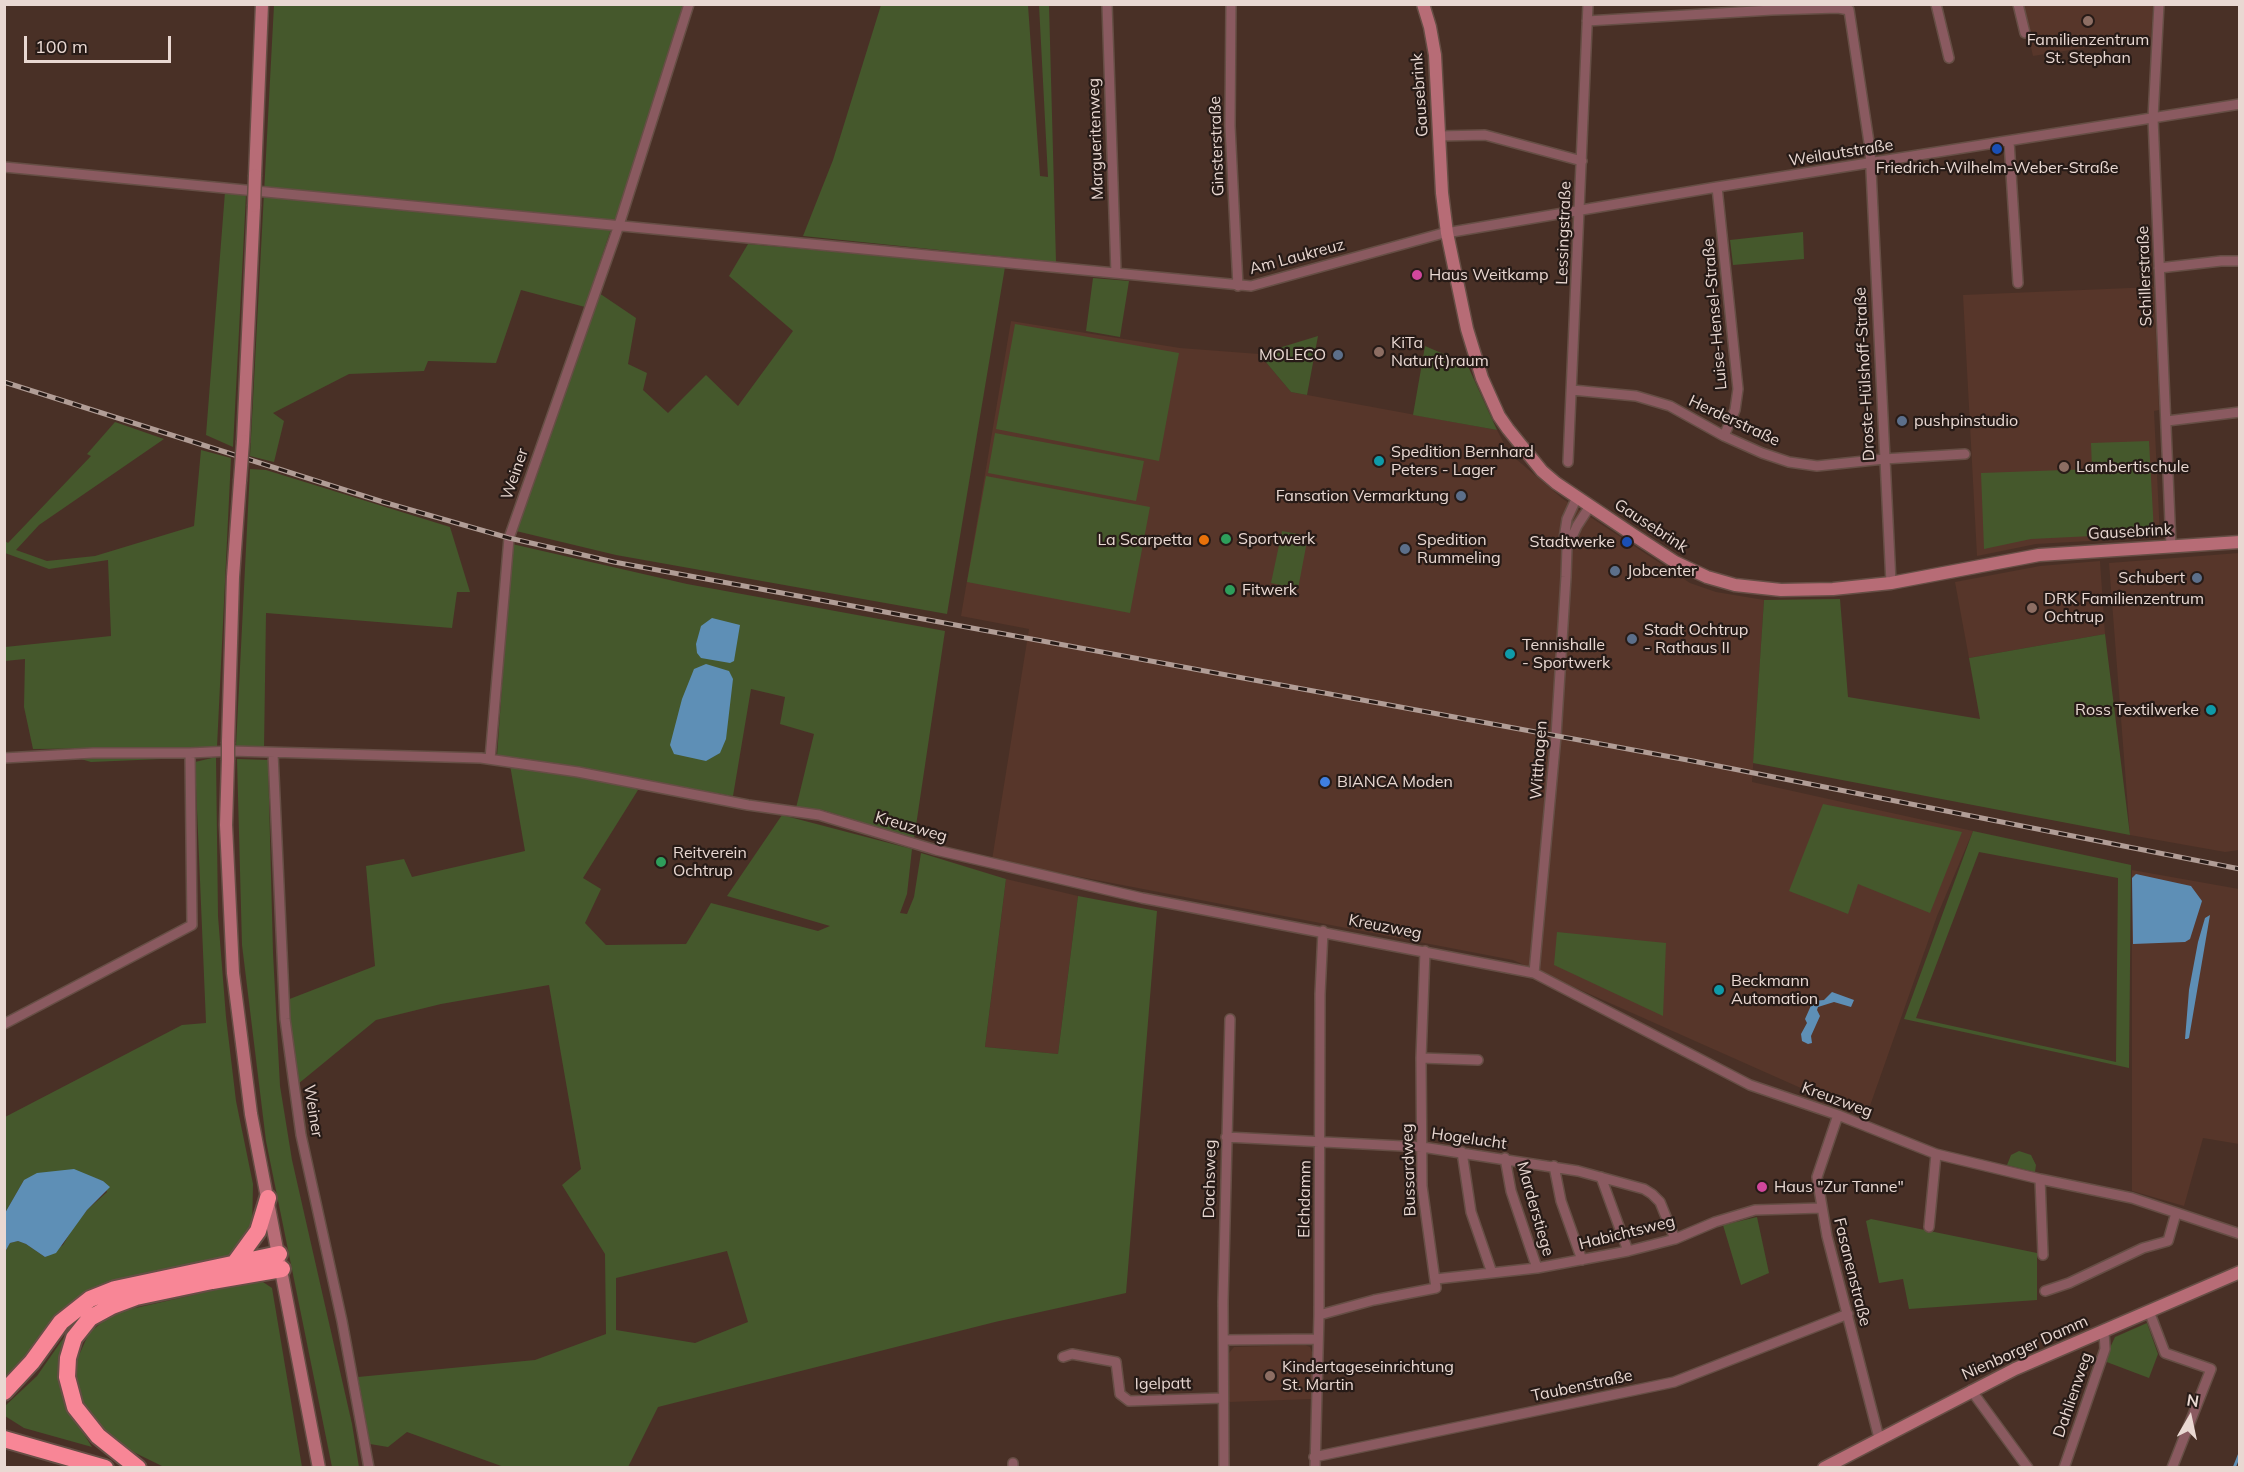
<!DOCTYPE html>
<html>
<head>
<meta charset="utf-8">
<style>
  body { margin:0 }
  #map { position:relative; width:2244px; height:1472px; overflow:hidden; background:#493026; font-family:Mulish,sans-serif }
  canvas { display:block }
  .frame { position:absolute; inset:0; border:6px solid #e9d8d2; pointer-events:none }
  .north { position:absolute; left:2160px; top:1388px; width:60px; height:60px; -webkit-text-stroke:4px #271b17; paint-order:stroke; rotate:9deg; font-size:16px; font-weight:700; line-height:24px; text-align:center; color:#e9d8d2 }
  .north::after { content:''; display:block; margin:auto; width:21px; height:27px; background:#e9d8d2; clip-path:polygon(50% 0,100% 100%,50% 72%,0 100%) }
  .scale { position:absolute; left:24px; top:36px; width:147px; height:27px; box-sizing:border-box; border:3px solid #e9d8d2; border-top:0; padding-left:8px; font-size:18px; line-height:21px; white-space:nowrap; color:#e9d8d2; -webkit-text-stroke:4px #271b17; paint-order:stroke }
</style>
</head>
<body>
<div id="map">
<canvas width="2244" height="1472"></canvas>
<div class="frame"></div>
<div class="north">N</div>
<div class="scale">100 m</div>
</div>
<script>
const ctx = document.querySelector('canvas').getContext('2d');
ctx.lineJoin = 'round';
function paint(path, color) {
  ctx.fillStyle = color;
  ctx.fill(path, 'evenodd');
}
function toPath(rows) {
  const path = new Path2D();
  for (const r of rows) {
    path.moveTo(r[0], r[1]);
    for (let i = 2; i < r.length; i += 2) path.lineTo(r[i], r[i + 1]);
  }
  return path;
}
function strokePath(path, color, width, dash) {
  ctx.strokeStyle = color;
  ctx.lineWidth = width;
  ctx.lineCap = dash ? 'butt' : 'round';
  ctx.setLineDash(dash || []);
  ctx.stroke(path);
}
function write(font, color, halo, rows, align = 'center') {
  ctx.font = font + ' Mulish,sans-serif';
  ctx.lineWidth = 4.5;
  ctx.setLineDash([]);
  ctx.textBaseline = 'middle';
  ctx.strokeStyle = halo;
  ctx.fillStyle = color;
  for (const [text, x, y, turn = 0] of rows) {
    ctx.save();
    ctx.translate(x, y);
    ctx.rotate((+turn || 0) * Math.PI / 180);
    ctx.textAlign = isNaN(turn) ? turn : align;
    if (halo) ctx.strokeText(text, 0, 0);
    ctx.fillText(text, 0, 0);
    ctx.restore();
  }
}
const built = toPath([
  [2021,5,2153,5,2151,37,2033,56],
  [2154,287,2159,410,2154,411,2160,537,2036,544,1977,556,1963,295],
  [1011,321,1180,348,1259,354,1291,392,1497,430,1509,453,1563,499,1690,583,1716,592,1764,600,1752,782,1973,831,1937,916,1866,1117,1513,960,992,860,1029,629,961,616],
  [2239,553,2239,850,2225,852,2130,835,2109,563],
  [2100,561,2105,634,1969,658,1955,582,2040,566],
  [2132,870,2239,889,2239,1144,2203,1138,2184,1206,2132,1191],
  [1006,879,1078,896,1058,1054,985,1047],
  [1305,1345,1310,1347,1312,1352,1312,1399,1229,1402,1229,1353,1234,1347]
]);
const green = toPath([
  [274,5,684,5,617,221,611,229,585,307,521,290,496,363,428,361,424,371,349,374,273,413,284,421,274,462,250,456],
  [881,5,1028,5,1040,176,1048,177,1039,5,1049,5,1056,262,803,236,833,160],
  [225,192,246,195,233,447,206,435],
  [1803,232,1804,259,1733,265,1730,240],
  [748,244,1005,267,947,614,616,555,516,531,542,461,599,293,636,318,628,364,647,373,643,390,668,413,706,375,738,406,793,331,729,276],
  [1093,278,1129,281,1120,337,1086,331],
  [1015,324,1179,353,1159,461,996,429],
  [1318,336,1307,395,1291,392,1259,354],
  [1425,346,1467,364,1497,430,1413,415],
  [115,422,164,439,39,525,16,550,47,561,95,556,194,526,201,450,231,458,217,747,33,749,24,707,25,659,5,661,5,647,111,636,108,560,49,569,5,553,5,541,8,543,91,456,87,454],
  [995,433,1144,461,1136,501,988,473],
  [2149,441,2154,533,2031,539,1984,549,1981,473,2092,469,2091,443],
  [250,469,266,470,450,527,470,592,457,592,452,628,266,613,264,749,236,746],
  [986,476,1150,507,1130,613,967,582],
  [1282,531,1308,536,1298,589,1271,583],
  [512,544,687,584,945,631,914,839,823,810,796,808,814,734,780,724,785,697,751,689,733,796,497,756],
  [1840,599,1848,697,1980,719,1969,658,2105,634,2130,835,1753,763,1764,600],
  [177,755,185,758,91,762,74,757],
  [216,757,218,916,226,1017,236,1101,253,1184,252,1232,228,1259,115,1281,5,1380,5,1252,10,1243,18,1241,26,1244,45,1257,63,1245,73,1228,87,1210,107,1192,103,1181,88,1176,24,1180,5,1213,5,1117,182,1025,206,1023,195,762],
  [237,759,268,760,273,953,280,1086,292,1160,352,1424,359,1467,332,1467,266,1141,242,945],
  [510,765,628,785,638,790,583,878,601,889,585,923,606,945,686,944,711,903,818,931,830,926,727,896,782,815,912,849,907,894,900,913,907,914,914,897,921,853,1006,879,985,1047,1058,1054,1078,896,1157,911,1126,1293,995,1322,658,1407,628,1467,504,1467,407,1432,388,1447,370,1444,358,1377,535,1360,606,1334,605,1254,562,1185,581,1169,549,985,441,1004,376,1020,298,1084,287,1000,375,966,366,866,404,859,412,877,525,851],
  [727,1251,748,1322,695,1343,616,1330,616,1278],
  [1823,804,1962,832,1930,913,1858,884,1848,914,1789,891],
  [1973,831,2131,865,2129,1068,1904,1019],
  [1979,852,2118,878,2116,1062,1916,1018],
  [1557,932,1666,943,1663,1016,1554,965],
  [2019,1151,2031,1155,2036,1165,2035,1172,2007,1165,2011,1155],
  [1757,1217,1769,1273,1741,1285,1723,1225],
  [1871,1219,2037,1253,2037,1300,1909,1309,1903,1279,1879,1283,1866,1221],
  [260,1280,272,1288,302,1467,164,1467,119,1445,101,1432,75,1400,75,1364,89,1333,113,1313],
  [2147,1323,2158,1354,2149,1378,2104,1361,2115,1337],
  [69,1330,59,1373,64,1402,92,1447,24,1428,5,1416,5,1406,37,1376]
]);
const water = toPath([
  [712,618,740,625,734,661,730,663,701,658,697,653,696,644,701,626],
  [706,664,729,671,733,679,726,739,720,753,706,761,674,754,670,745,682,699,694,669],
  [2136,874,2191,886,2202,901,2190,939,2185,942,2133,944,2132,878],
  [2210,915,2189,1038,2187,1039,2185,1039,2189,990,2198,942,2205,918],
  [1832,992,1854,1000,1851,1007,1834,1002,1818,1007,1817,1010,1820,1016,1811,1036,1812,1043,1808,1044,1802,1041,1801,1034,1807,1023,1805,1019,1813,1001,1824,1000],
  [74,1169,103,1181,110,1187,87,1210,56,1253,45,1257,26,1244,18,1241,10,1243,5,1252,5,1213,24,1180,37,1173]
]);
const stream = toPath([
  [2234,1468,2240,1453]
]);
const street = toPath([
  [1107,4,1116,273],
  [1231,4,1230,126,1238,286],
  [1936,4,1949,58],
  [2018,4,2025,33],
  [2159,4,2153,118,2171,546],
  [1587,21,1772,10,1838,8,1849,10,1870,149,1891,583],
  [1439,136,1485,135,1582,161],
  [2009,141,2018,283],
  [4,167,1251,286,1440,234,1717,187,2240,104],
  [1717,187,1738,389,1735,410,1724,436],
  [2159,268,2221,261,2240,261],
  [1572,390,1636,396,1670,406,1724,436,1762,453,1789,462,1817,466,1884,459,1965,454],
  [2167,421,2240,412],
  [1568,462,1588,4],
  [1567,548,1577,526,1590,506],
  [273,753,285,1019,301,1135,342,1321,369,1468],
  [4,758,93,753,190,753,231,751,481,758,578,772,748,805,819,815,936,850,1142,898,1534,973,1750,1085,1838,1115,1936,1154,2040,1179,2132,1198,2240,1234],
  [490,759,509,538,619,225,689,4],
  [1534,973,1556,736,1566,577,1567,548,1564,539,1567,519,1577,497],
  [4,1024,192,925,190,753],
  [1421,1058,1478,1060],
  [1838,1115,1817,1177,1827,1236,1879,1438],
  [1226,1137,1422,1147,1578,1171,1644,1189,1652,1194,1660,1202,1675,1239],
  [1462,1152,1471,1212,1492,1273],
  [1505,1158,1511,1191,1537,1268],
  [1554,1166,1561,1201,1582,1260],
  [1601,1177,1628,1251],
  [2040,1179,2043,1255],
  [1929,1227,1936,1154],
  [1436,1279,1537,1268,1628,1251,1675,1239,1715,1222,1755,1210,1821,1208],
  [2045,1291,2069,1283,2143,1248,2168,1241,2176,1213],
  [2149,1311,2165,1353,2211,1369,2172,1468],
  [1319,1315,1374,1300,1436,1288,1422,1186,1421,1058,1425,951],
  [1224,1340,1318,1339],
  [1063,1357,1072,1354,1116,1362,1120,1394,1129,1401,1223,1398],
  [1971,1390,2028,1468],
  [1314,1457,1674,1382,1848,1314],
  [1013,1463,1013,1468],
  [1224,1468,1223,1302,1230,1019],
  [1315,1468,1319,1315,1320,994,1323,931],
  [2064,1468,2105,1349,2104,1331]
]);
const secondary = toPath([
  [1423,4,1430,27,1435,55,1442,193,1447,233,1467,329,1482,378,1499,416,1508,429,1542,471,1556,483,1632,534,1675,562,1707,577,1735,585,1781,590,1833,589,1891,583,2039,555,2240,542],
  [255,175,262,4],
  [243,441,254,206],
  [228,742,233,577,240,481],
  [228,760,226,825,233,973,251,1114,319,1468],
  [1824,1468,2015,1369,2240,1272]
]);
const highway = toPath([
  [234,1264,258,1231,268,1198],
  [4,1392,32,1362,61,1322,90,1299,115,1289,279,1254],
  [4,1439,105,1468],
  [138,1468,98,1436,75,1407,67,1377,68,1358,74,1338,90,1318,112,1306,136,1297,212,1281,282,1269]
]);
const rail = toPath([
  [4,382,383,502,509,538,614,562,1693,761,2240,869]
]);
const secondaryBridge = toPath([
  [254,206,255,175],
  [240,481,243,441],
  [228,760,228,742]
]);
const markers = [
  [2088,21,6,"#8d6e63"],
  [1997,149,6,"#1a4fb4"],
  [1417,275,6,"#d1479c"],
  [1379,352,6,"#8d6e63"],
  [1338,355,6,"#5c6f8a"],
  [1902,421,6,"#5c6f8a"],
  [1379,461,6,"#0f9aa8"],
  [2064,467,6,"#8d6e63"],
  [1461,496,6,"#5c6f8a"],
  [1226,539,6,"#2e9e5b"],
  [1204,540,6,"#e8710a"],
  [1627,542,6,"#1a4fb4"],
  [1405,549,6,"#5c6f8a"],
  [1615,571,6,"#5c6f8a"],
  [2197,578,6,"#5c6f8a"],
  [1230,590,6,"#2e9e5b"],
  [2032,608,6,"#8d6e63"],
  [1632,639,6,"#5c6f8a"],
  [1510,654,6,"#0f9aa8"],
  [2211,710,6,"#0f9aa8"],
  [1325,782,6,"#3f7fe0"],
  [661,862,6,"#2e9e5b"],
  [1719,990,6,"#0f9aa8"],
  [1762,1187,6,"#d1479c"],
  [1270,1376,6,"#8d6e63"]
];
const poiNames = [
  ["Familienzentrum",2088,40,"center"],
  ["St. Stephan",2088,58,"center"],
  ["Friedrich-Wilhelm-Weber-Straße",1997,168,"center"],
  ["Haus Weitkamp",1429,275],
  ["KiTa",1391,343],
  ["Natur(t)raum",1391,361],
  ["MOLECO",1326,355,"right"],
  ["pushpinstudio",1914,421],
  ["Spedition Bernhard",1391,452],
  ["Peters - Lager",1391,470],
  ["Lambertischule",2076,467],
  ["Fansation Vermarktung",1449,496,"right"],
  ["Sportwerk",1238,539],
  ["La Scarpetta",1192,540,"right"],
  ["Spedition",1417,540],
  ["Rummeling",1417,558],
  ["Stadtwerke",1615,542,"right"],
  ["Jobcenter",1627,571],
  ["Schubert",2185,578,"right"],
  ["Fitwerk",1242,590],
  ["DRK Familienzentrum",2044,599],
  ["Ochtrup",2044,617],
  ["Stadt Ochtrup",1644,630],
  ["- Rathaus II",1644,648],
  ["Tennishalle",1522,645],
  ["- Sportwerk",1522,663],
  ["Ross Textilwerke",2199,710,"right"],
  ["BIANCA Moden",1337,782],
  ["Reitverein",673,853],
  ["Ochtrup",673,871],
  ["Beckmann",1731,981],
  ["Automation",1731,999],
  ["Haus \"Zur Tanne\"",1774,1187],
  ["Kindertageseinrichtung",1282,1367],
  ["St. Martin",1282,1385]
];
const streetNames = [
  ["Gausebrink",1420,95,-94],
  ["Margueritenweg",1096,139,-92],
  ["Ginsterstraße",1217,146,-92],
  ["Weilautstraße",1841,153,-9],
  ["Lessingstraße",1564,233,-88],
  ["Am Laukreuz",1297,257,-15],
  ["Schillerstraße",2145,276,-92],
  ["Luise-Hensel-Straße",1715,314,-95],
  ["Droste-Hülshoff-Straße",1865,374,-93],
  ["Herderstraße",1734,421,25],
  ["Weiner",515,474,-71],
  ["Gausebrink",1651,526,33],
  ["Gausebrink",2130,532,-3],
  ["Witthagen",1539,760,-86],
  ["Kreuzweg",911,827,16],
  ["Kreuzweg",1385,927,11],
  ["Kreuzweg",1837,1100,20],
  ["Weiner",313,1111,81],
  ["Hogelucht",1469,1139,8],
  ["Bussardweg",1409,1170,-92],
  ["Dachsweg",1210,1179,-89],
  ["Elchdamm",1305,1199,-89],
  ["Marderstiege",1535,1209,74],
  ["Habichtsweg",1627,1233,-14],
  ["Fasanenstraße",1852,1272,76],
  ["Nienborger Damm",2025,1348,-24],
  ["Igelpatt",1163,1384,-1],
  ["Taubenstraße",1582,1386,-12],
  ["Dahlienweg",2073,1395,-71]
];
paint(built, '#57362a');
paint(green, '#45582c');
paint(water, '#5e8fb6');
strokePath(stream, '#5e8fb6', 3);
strokePath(street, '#664e45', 12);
strokePath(secondary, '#664e45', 15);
strokePath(highway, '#664e45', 20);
strokePath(street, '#8a5a60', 9);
strokePath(secondary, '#b76c76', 12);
strokePath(highway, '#f88696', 16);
strokePath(rail, '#b19d96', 5);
strokePath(rail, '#271b17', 3, [9]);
strokePath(secondaryBridge, '#664e45', 15, []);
strokePath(secondaryBridge, '#b76c76', 12);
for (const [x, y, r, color] of markers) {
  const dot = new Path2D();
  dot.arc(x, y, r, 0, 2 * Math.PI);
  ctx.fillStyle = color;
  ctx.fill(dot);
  strokePath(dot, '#271b17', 2);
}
write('16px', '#e9d8d2', '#271b17', poiNames, 'left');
write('16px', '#e9d8d2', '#271b17', streetNames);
</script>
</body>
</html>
